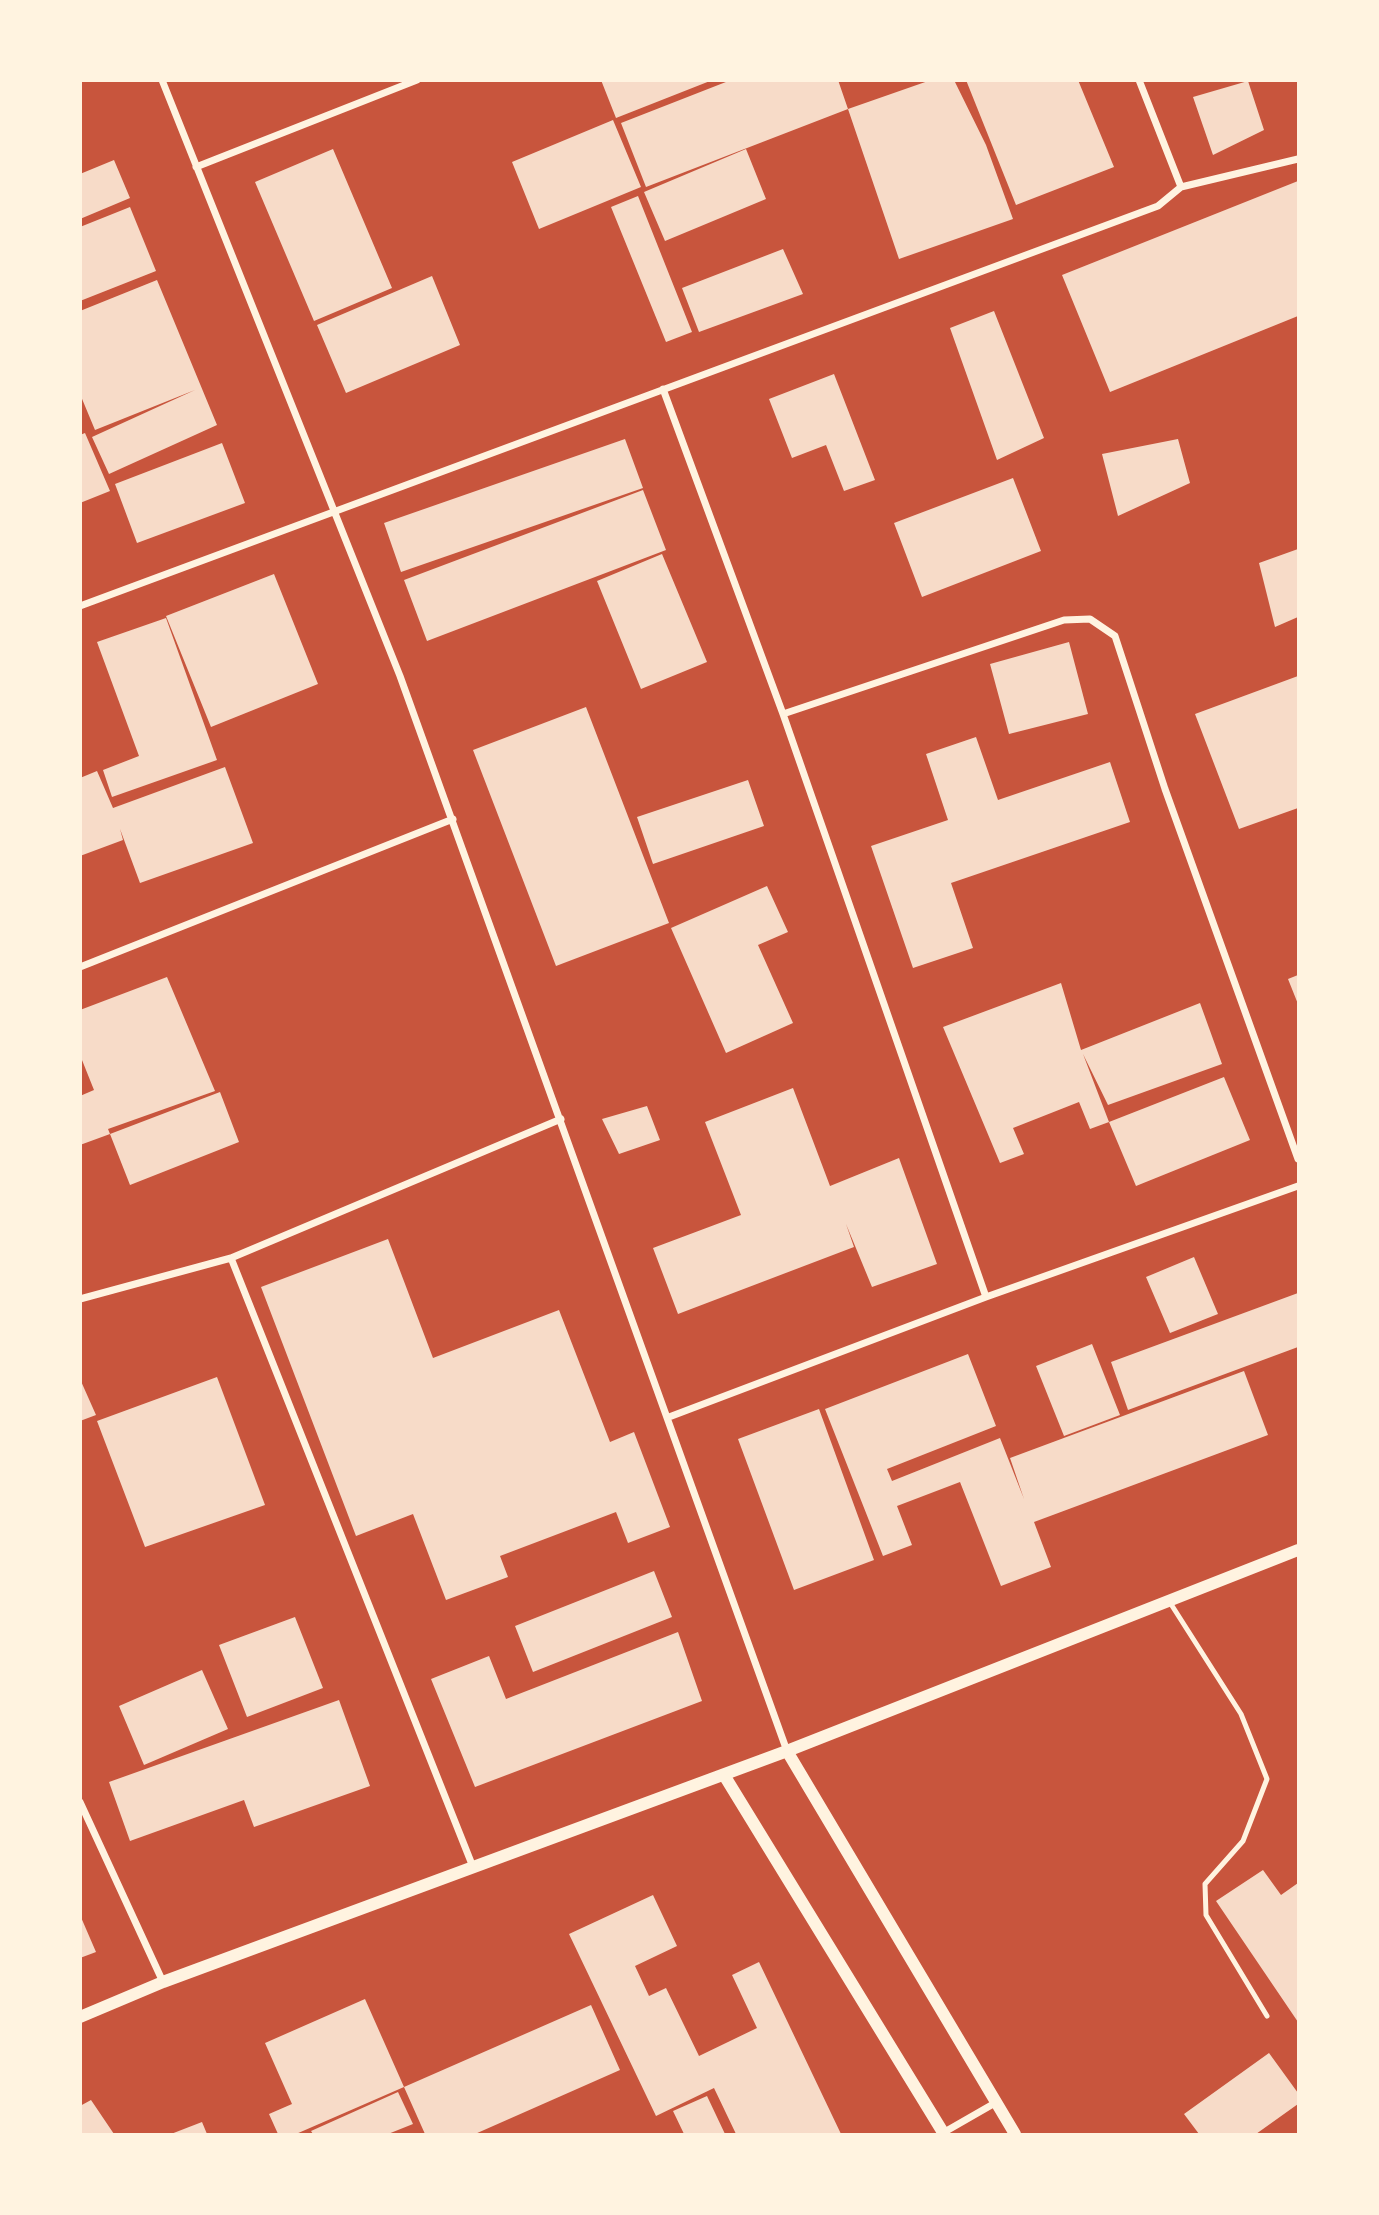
<!DOCTYPE html>
<html>
<head>
<meta charset="utf-8">
<style>
  body { margin:0 }
  #map { position:relative; width:1379px; height:2215px; overflow:hidden; background:#c8553d; font-family:Montserrat,sans-serif }
  canvas { display:block }
  .frame { position:absolute; inset:0; border:82px solid #fff3e0; pointer-events:none }
</style>
</head>
<body>
<div id="map">
<canvas width="1379" height="2215"></canvas>
<div class="frame"></div>
</div>
<script>
const ctx = document.querySelector('canvas').getContext('2d');
ctx.lineJoin = 'round';
function paint(path, color) {
  ctx.fillStyle = color;
  ctx.fill(path, 'evenodd');
}
function toPath(rows) {
  const path = new Path2D();
  for (const r of rows) {
    path.moveTo(r[0], r[1]);
    for (let i = 2; i < r.length; i += 2) path.lineTo(r[i], r[i + 1]);
  }
  return path;
}
function strokePath(path, color, width, dash) {
  ctx.strokeStyle = color;
  ctx.lineWidth = width;
  ctx.lineCap = dash ? 'butt' : 'round';
  ctx.setLineDash(dash || []);
  ctx.stroke(path);
}
const building = toPath([
  [601,80,710,80,710,81,616,118],
  [731,80,838,80,848,109,646,187,621,123],
  [931,80,954,80,986,145,1013,219,899,259,848,109],
  [966,80,1078,80,1114,167,1016,205],
  [1248,81,1264,130,1213,155,1193,97],
  [613,120,641,187,539,229,512,162],
  [333,149,392,288,314,321,255,182],
  [746,149,766,199,665,241,644,192],
  [114,160,130,198,80,219,80,174],
  [1298,181,1298,316,1110,392,1062,275],
  [638,196,692,332,666,342,611,207],
  [130,207,156,271,80,301,80,227],
  [783,249,803,294,699,332,682,288],
  [432,276,460,345,346,393,317,325],
  [157,280,217,425,109,474,92,437,195,390,95,430,80,394,80,311],
  [994,311,1044,438,997,460,950,328],
  [834,374,875,480,844,491,826,445,792,458,769,399],
  [85,433,110,491,80,503,80,435],
  [625,439,643,488,401,572,384,523],
  [1178,439,1190,483,1118,516,1102,454],
  [222,443,245,503,137,543,115,484],
  [1013,478,1041,551,922,597,894,523],
  [643,490,666,550,427,641,404,580],
  [1298,549,1298,617,1275,627,1259,563],
  [662,554,707,662,641,689,597,581],
  [274,574,318,684,211,727,166,616],
  [166,618,217,760,112,797,103,770,139,756,97,642],
  [1069,642,1088,714,1009,734,990,664],
  [1298,676,1298,808,1239,829,1195,714],
  [586,707,669,923,556,966,473,750],
  [976,737,998,800,1110,762,1130,822,951,883,973,948,913,968,871,846,948,820,926,754],
  [225,767,253,843,140,883,120,829,123,840,80,856,80,778,97,771,113,808],
  [748,780,764,826,653,864,637,817],
  [767,886,788,932,758,945,793,1023,726,1053,671,928],
  [1298,975,1298,1004,1288,979],
  [167,977,215,1091,108,1129,110,1134,80,1145,80,1096,94,1090,80,1055,80,1010],
  [1061,983,1081,1050,1200,1003,1222,1064,1108,1105,1083,1054,1109,1122,1090,1129,1079,1102,1013,1128,1024,1154,1000,1163,943,1027],
  [1224,1077,1250,1140,1136,1186,1109,1122],
  [793,1088,830,1186,899,1158,937,1264,872,1287,846,1224,854,1247,678,1314,653,1248,741,1215,705,1122],
  [220,1092,239,1142,130,1185,110,1134],
  [647,1106,660,1140,619,1154,602,1119],
  [388,1239,433,1358,559,1310,610,1442,634,1432,670,1527,628,1543,616,1512,500,1556,508,1577,446,1600,413,1514,356,1536,261,1287],
  [1194,1257,1218,1314,1170,1333,1146,1277],
  [1298,1293,1298,1347,1128,1410,1111,1362],
  [1092,1344,1120,1415,1064,1436,1036,1366],
  [968,1354,996,1426,887,1469,892,1481,1000,1438,1024,1499,1010,1458,1244,1371,1268,1435,1034,1522,1051,1567,1001,1586,960,1482,897,1506,912,1545,883,1556,825,1409],
  [217,1377,265,1505,145,1547,97,1421],
  [80,1379,96,1415,80,1421],
  [819,1409,874,1560,794,1590,738,1439],
  [654,1571,672,1617,533,1672,515,1626],
  [295,1617,323,1688,247,1717,219,1645],
  [678,1632,702,1701,475,1787,431,1679,489,1656,506,1699],
  [202,1670,228,1729,144,1765,119,1706],
  [339,1700,370,1786,254,1827,244,1800,130,1841,109,1782],
  [1263,1870,1281,1895,1298,1883,1298,2022,1216,1901],
  [653,1895,677,1946,635,1966,649,1996,666,1988,699,2056,757,2028,732,1975,759,1962,841,2134,736,2134,714,2088,656,2116,569,1934],
  [80,1915,96,1952,80,1958],
  [365,1999,404,2087,296,2134,278,2134,269,2114,292,2104,265,2043],
  [591,2005,620,2070,475,2134,425,2134,404,2087],
  [1269,2053,1298,2093,1298,2104,1256,2134,1199,2134,1184,2114],
  [398,2092,413,2124,388,2134,313,2134,311,2131],
  [707,2096,725,2134,684,2134,673,2111],
  [91,2100,114,2134,80,2134,80,2106],
  [202,2122,207,2134,171,2134]
]);
const service = toPath([
  [1169,1601,1241,1714,1267,1779,1243,1841,1205,1884,1206,1915,1267,2016]
]);
const minor = toPath([
  [162,80,400,676,787,1751],
  [196,167,417,80],
  [1181,187,1298,159],
  [663,389,783,714,986,1297],
  [80,606,1158,206,1181,187,1139,80],
  [783,714,1064,620,1090,619,1115,636,1165,789,1298,1159],
  [80,967,453,819],
  [80,1299,231,1258],
  [669,1417,986,1297,1298,1186],
  [80,1802,163,1982],
  [473,1867,231,1258,561,1119],
  [941,2134,995,2103]
]);
const tertiary = toPath([
  [787,1751,1015,2134],
  [724,1775,944,2134],
  [80,2017,163,1982,787,1751,1298,1550]
]);
paint(building, '#f7dbc8');
strokePath(service, '#fff3e0', 5);
strokePath(minor, '#fff3e0', 7);
strokePath(tertiary, '#fff3e0', 12);
</script>
</body>
</html>
